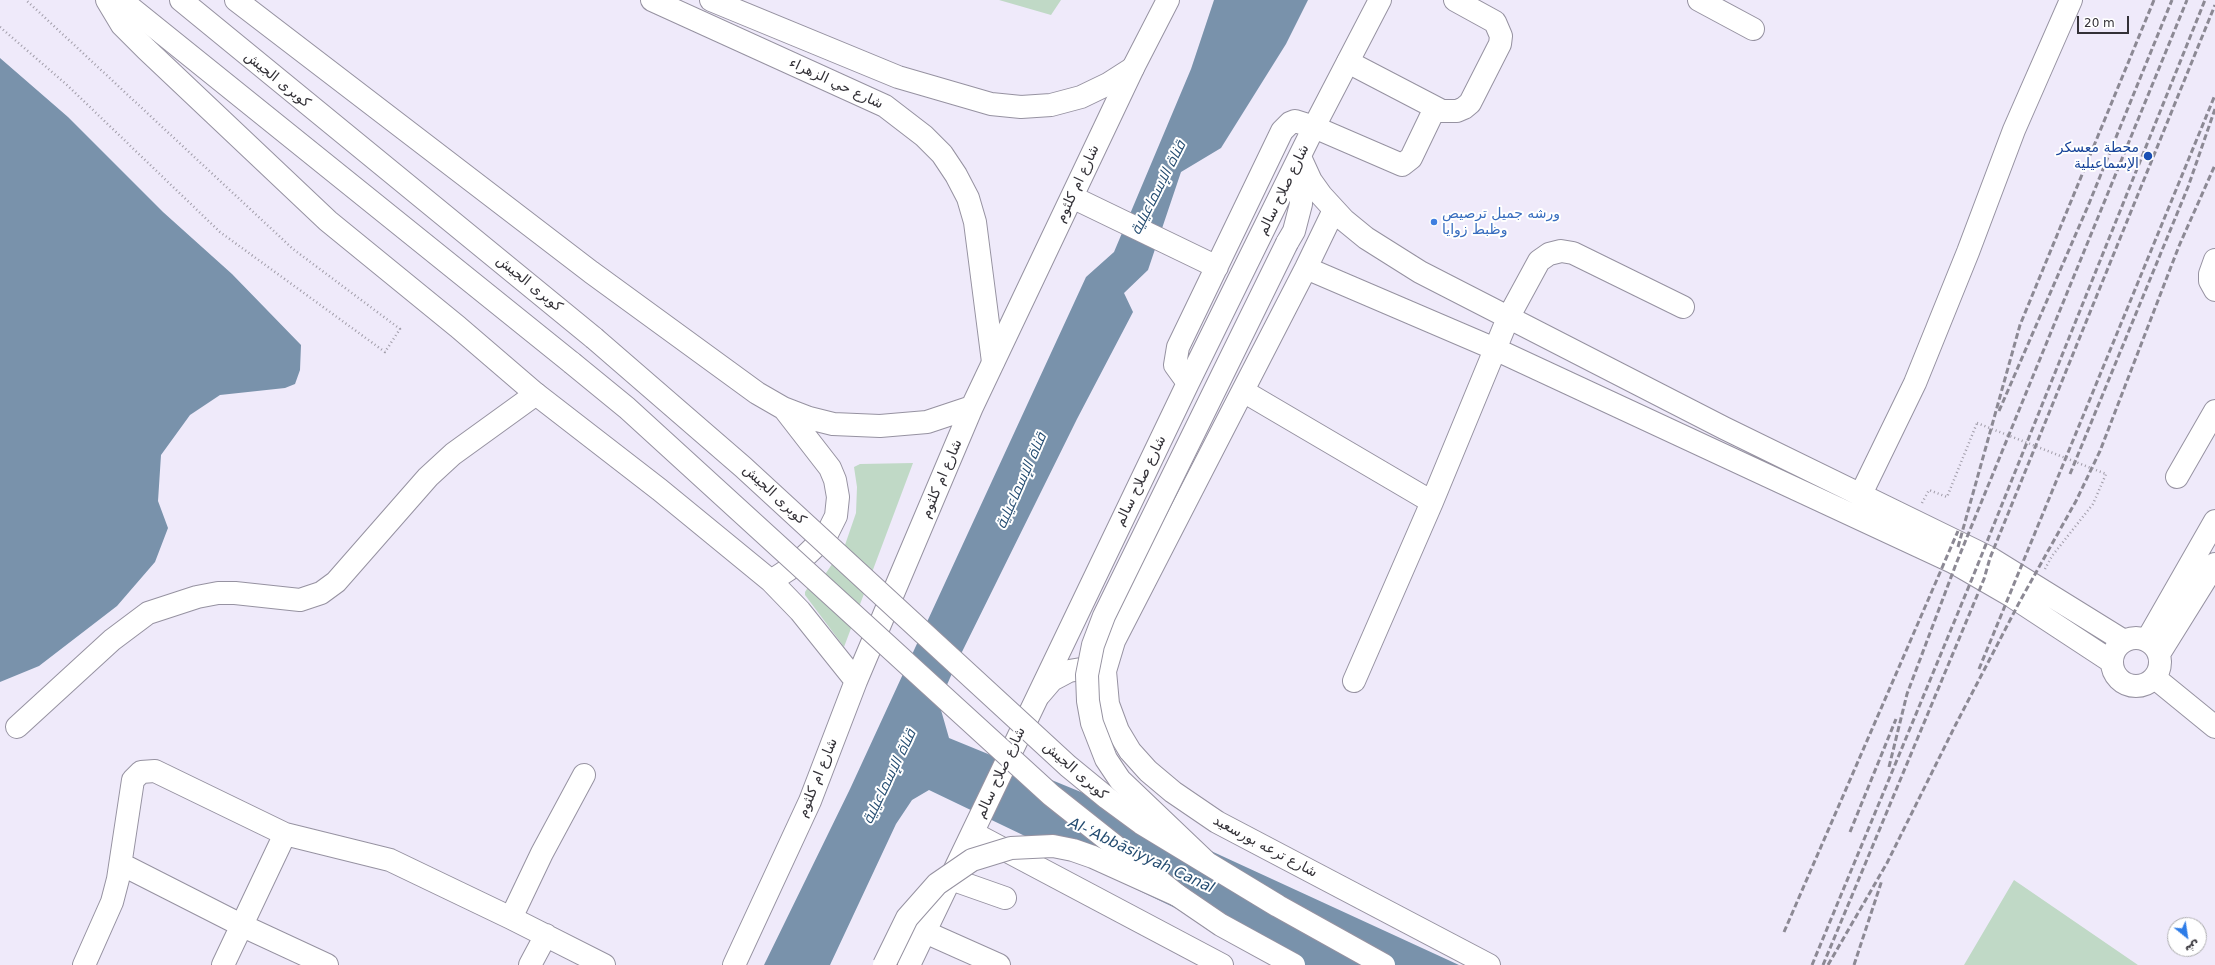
<!DOCTYPE html>
<html>
<head>
<meta charset="utf-8">
<style>
  body { margin:0 }
  #map { position:relative; width:2215px; height:965px; overflow:hidden; background:#efeafa; font-family:"DejaVu Sans",Cairo,sans-serif }
  canvas { display:block }
  .north { position:absolute; left:2167px; top:917px; width:40px; height:40px; box-sizing:border-box; background:#fff; border:1px solid #adadaf; border-radius:50%; rotate:150deg; font-size:11px; font-weight:700; line-height:16px; text-align:center; color:#333137 }
  .north::after { content:''; display:block; margin:auto; width:14px; height:18px; background:#2d7ce8; clip-path:polygon(50% 0,100% 100%,50% 72%,0 100%) }
  .scale { position:absolute; left:2077px; top:16px; width:52px; height:18px; box-sizing:border-box; border:2px solid #333137; border-top:0; padding-left:5px; font-size:12px; line-height:14px; white-space:nowrap; color:#333137; -webkit-text-stroke:3px #fff; paint-order:stroke }
</style>
</head>
<body>
<div id="map">
<canvas width="2215" height="965"></canvas>
<div class="north">ش</div>
<div class="scale">20 m</div>
</div>
<script>
const ctx = document.querySelector('canvas').getContext('2d');
ctx.lineJoin = 'round';
function paint(path, color) {
  ctx.fillStyle = color;
  ctx.fill(path, 'evenodd');
}
function toPath(rows) {
  const path = new Path2D();
  for (const r of rows) {
    if (r.length === 3) {
      path.moveTo(r[0] + r[2], r[1]);
      path.arc(r[0], r[1], r[2], 0, 2 * Math.PI);
      continue;
    }
    path.moveTo(r[0], r[1]);
    for (let i = 2; i < r.length; i += 2) path.lineTo(r[i], r[i + 1]);
  }
  return path;
}
function strokePath(path, color, width, dash) {
  ctx.strokeStyle = color;
  ctx.lineWidth = width;
  ctx.lineCap = dash ? 'butt' : 'round';
  ctx.setLineDash(dash || []);
  ctx.stroke(path);
}
function write(font, color, halo, rows, align = 'center') {
  ctx.font = font + ' "DejaVu Sans",Cairo,sans-serif';
  ctx.lineWidth = 4;
  ctx.setLineDash([]);
  ctx.textBaseline = 'middle';
  ctx.strokeStyle = halo;
  ctx.fillStyle = color;
  for (const [text, x, y, turn = 0] of rows) {
    ctx.save();
    ctx.translate(x, y);
    ctx.rotate((+turn || 0) * Math.PI / 180);
    ctx.textAlign = isNaN(turn) ? turn : align;
    if (halo) ctx.strokeText(text, 0, 0);
    ctx.fillText(text, 0, 0);
    ctx.restore();
  }
}
const green = toPath([
  [999,0,1061,0,1051,15],
  [913,463,844,647,805,595,805,592,809,586,826,573,845,545,856,513,857,487,854,467,860,464],
  [2014,880,2138,965,1964,965]
]);
const water = toPath([
  [1214,0,1308,0,1286,44,1221,148,1181,172,1148,270,1124,293,1133,312,1077,419,957,662,939,703,949,738,1098,799,1459,965,1294,965,929,790,912,800,896,824,830,965,764,965,850,789,1086,277,1114,252,1191,69],
  [0,58,68,117,163,212,232,274,301,345,300,370,295,384,285,388,220,395,190,415,161,455,158,501,168,528,155,562,117,606,39,666,0,682]
]);
const path = toPath([
  [0,27,67,85,220,232,385,352,400,329,293,249,26,0],
  [1922,503,1929,490,1947,497,1977,423],
  [2045,569,2052,556,2093,504,2106,474]
]);
const minor = toPath([
  [652,0,885,106,924,136,942,154,956,175,968,198,975,222,993,362],
  [711,0,898,77,991,104,1021,107,1051,105,1081,97,1108,84,1133,68],
  [1699,0,1753,29],
  [1348,62,1442,111,1457,111,1464,108,1470,103,1500,44,1501,36,1495,22,1455,0],
  [1314,127,1402,165,1411,158,1435,108],
  [1300,157,1311,181,1321,195,1344,220,1366,238,1420,272,1724,428,1990,558,2124,641],
  [1334,210,1306,268,1114,641,1105,671,1108,704,1118,731,1130,751,1148,771,1173,792,1217,822,1489,965],
  [2215,260,2210,274,2210,281,2215,290],
  [1306,268,1495,349,1953,562,2010,595,2112,662],
  [1243,391,1432,502],
  [2177,477,2215,411],
  [1861,494,1915,383,1968,252,2014,130,2071,0],
  [2136,662,24],
  [2147,640,2215,521],
  [2159,654,2215,564],
  [2155,678,2215,727],
  [1354,681,1432,502,1508,318,1539,261,1549,254,1561,251,1573,253,1683,307],
  [1040,694,1052,680,1069,671,1087,668,1105,671],
  [17,727,112,640,148,613,197,597,218,593,235,593,300,600,321,593,336,582,428,477,453,454,536,394],
  [973,833,1222,965],
  [121,864,243,926,327,965],
  [951,879,1005,898],
  [511,918,542,853,584,775],
  [925,932,999,965],
  [84,965,112,902,118,879,133,780,141,772,155,771,285,834,390,860,511,918,604,965],
  [223,965,285,834],
  [530,965,546,935]
]);
const major = toPath([
  [121,0,572,363],
  [181,0,594,338]
]);
const highway = toPath([
  [107,0,122,25,146,49,328,221,458,327,536,394,660,490,771,581,800,611,856,681],
  [236,0,591,272,757,393,783,408,809,418,833,424,880,426,927,422,972,407],
  [1072,197,1217,267],
  [1287,243,1294,231,1301,204,1301,191,1297,163],
  [1188,383,1175,365,1178,347,1282,131,1290,123,1295,121,1314,127],
  [771,581,797,564,826,536,836,516,838,497,835,480,830,468,785,410],
  [734,965,810,801,856,681,972,407,1133,68,1168,0],
  [909,965,1188,383,1314,127,1380,0]
]);
const rail = toPath([
  [1999,411,2088,206,2172,0],
  [2070,474,2188,187,2215,109],
  [1958,547,2020,325,2154,0],
  [1979,669,2215,95],
  [1889,767,1907,694,1956,564,2187,0],
  [1850,832,1896,719],
  [1784,932,1958,531],
  [1812,965,1974,574,2205,0],
  [1823,965,1984,579,1990,558,2215,5],
  [1828,965,1887,863,1956,724,2020,601,2076,501,2100,451,2179,246,2215,165],
  [1854,965,1882,880]
]);
const pathBridge = toPath([
  [1977,423,2106,474]
]);
const majorBridge = toPath([
  [594,338,743,467,1068,766,1107,798,1141,823,1278,906,1384,965],
  [572,363,627,408,1051,795,1177,895,1221,925,1294,965]
]);
const highwayBridge = toPath([
  [1205,861,1120,780,1106,759,1092,723,1088,701,1087,675,1093,645,1104,616,1287,243],
  [884,965,907,918,937,884,972,860,1011,848,1053,846,1073,850,1093,857,1177,895]
]);
const markers = [
  [2148,156,5,"#1a4fb4"],
  [1434,222,4,"#3f7fe0"]
];
const streetNames = [
  ["كوبرى الجيش",277,80,39],
  ["شارع حي الزهراء",836,84,25],
  ["شارع ام كلثوم",1078,184,-65],
  ["شارع صلاح سالم",1284,190,-64],
  ["كوبرى الجيش",529,284,39],
  ["شارع ام كلثوم",942,479,-67],
  ["شارع صلاح سالم",1141,481,-64],
  ["كوبرى الجيش",774,495,43],
  ["كوبرى الجيش",1075,771,41],
  ["شارع صلاح سالم",1001,773,-65],
  ["شارع ام كلثوم",818,778,-68],
  ["شارع ترعه بورسعيد",1265,847,28]
];
const transitNames = [
  ["محطة معسكر",2139,148],
  ["الإسماعيلية",2139,164]
];
const shopNames = [
  ["ورشه جميل ترصيص",1442,214],
  ["وظبط زوايا",1442,230]
];
const waterNames = [
  ["قناة الإسماعيلية",1159,188,-63],
  ["قناة الإسماعيلية",1022,481,-66],
  ["قناة الإسماعيلية",890,777,-64],
  ["Al-ʿAbbāsiyyah Canal",1141,856,25]
];
paint(green, '#c0d9c6');
paint(water, '#7992ab');
strokePath(minor, '#9692a1', 24);
strokePath(major, '#9692a1', 24);
strokePath(highway, '#9692a1', 24);
strokePath(path, '#a09ca8', 2.5, [1, 3]);
strokePath(minor, '#fff', 22);
strokePath(major, '#fff', 22);
strokePath(highway, '#fff', 22);
strokePath(rail, '#8c8994', 3, [6, 3]);
strokePath(majorBridge, '#9692a1', 24, []);
strokePath(highwayBridge, '#9692a1', 24, []);
strokePath(pathBridge, '#a09ca8', 2.5, [1, 3]);
strokePath(majorBridge, '#fff', 22);
strokePath(highwayBridge, '#fff', 22);
for (const [x, y, r, color] of markers) {
  const dot = new Path2D();
  dot.arc(x, y, r, 0, 2 * Math.PI);
  ctx.fillStyle = color;
  ctx.fill(dot);
  strokePath(dot, '#fff', 1.5);
}
write('14px', '#333137', '#fff', streetNames);
write('14px', '#164399', '#fff', transitNames, 'right');
write('14px', '#366cbe', '#fff', shopNames, 'left');
write('italic 15px', '#244c71', '#fff', waterNames);
</script>
</body>
</html>
